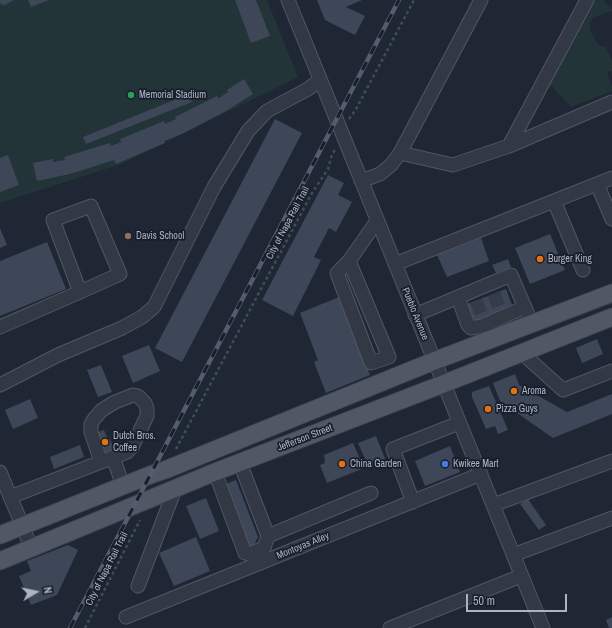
<!DOCTYPE html>
<html>
<head>
<meta charset="utf-8">
<style>
  body { margin:0 }
  #map { position:relative; width:612px; height:628px; overflow:hidden; background:#1f2735; font-family:"Archivo Narrow",sans-serif }
  canvas { display:block }
  .north { position:absolute; left:16px; top:572px; width:40px; height:40px; -webkit-text-stroke:3px #181e2a; paint-order:stroke; rotate:81deg; font-size:11px; font-weight:700; line-height:16px; text-align:center; color:#acb3c3 }
  .north::after { content:''; display:block; margin:auto; width:14px; height:18px; background:#acb3c3; clip-path:polygon(50% 0,100% 100%,50% 72%,0 100%) }
  .scale { position:absolute; left:466px; top:594px; width:101px; height:18px; box-sizing:border-box; border:2px solid #acb3c3; border-top:0; padding-left:5px; font-size:12px; line-height:14px; white-space:nowrap; color:#acb3c3; -webkit-text-stroke:3px #181e2a; paint-order:stroke }
</style>
</head>
<body>
<div id="map">
<canvas width="612" height="628"></canvas>
<div class="north">N</div>
<div class="scale">50 m</div>
</div>
<script>
const ctx = document.querySelector('canvas').getContext('2d');
ctx.lineJoin = 'round';
function paint(path, color) {
  ctx.fillStyle = color;
  ctx.fill(path, 'evenodd');
}
function toPath(rows) {
  const path = new Path2D();
  for (const r of rows) {
    path.moveTo(r[0], r[1]);
    for (let i = 2; i < r.length; i += 2) path.lineTo(r[i], r[i + 1]);
  }
  return path;
}
function strokePath(path, color, width, dash) {
  ctx.strokeStyle = color;
  ctx.lineWidth = width;
  ctx.lineCap = dash ? 'butt' : 'round';
  ctx.setLineDash(dash || []);
  ctx.stroke(path);
}
function write(font, color, halo, rows, align = 'center') {
  ctx.font = font + ' "Archivo Narrow",sans-serif';
  ctx.lineWidth = 3.5;
  ctx.setLineDash([]);
  ctx.textBaseline = 'middle';
  ctx.strokeStyle = halo;
  ctx.fillStyle = color;
  for (const [text, x, y, turn = 0] of rows) {
    ctx.save();
    ctx.translate(x, y);
    ctx.rotate((+turn || 0) * Math.PI / 180);
    ctx.textAlign = isNaN(turn) ? turn : align;
    if (halo) ctx.strokeText(text, 0, 0);
    ctx.fillText(text, 0, 0);
    ctx.restore();
  }
}
const green = toPath([
  [0,0,267,0,298,77,162,144,121,164,0,203],
  [591,0,604,0,606,4,612,9,612,11,593,18,590,23,590,29,596,42,601,47,605,46,612,60,612,71,607,73,612,87,612,91,571,107,549,84]
]);
const building = toPath([
  [0,0,14,0,3,6,2,3,0,5],
  [28,0,49,0,31,7],
  [235,0,256,0,270,36,251,43],
  [317,0,362,0,346,7,365,16,355,35,325,20],
  [244,79,253,94,226,111,182,134,164,141,165,143,116,164,114,160,70,174,37,181,33,163,53,159,53,162,65,160,64,157,110,143,111,146,121,142,120,139,164,121,165,124,176,119,175,117,217,96,219,98,228,92,227,90],
  [189,94,192,102,86,144,83,137],
  [275,119,302,133,182,362,155,348],
  [8,155,19,185,0,192,0,158],
  [328,175,344,183,338,195,352,202,336,232,329,228,314,257,321,260,293,316,262,300],
  [0,228,7,245,0,248],
  [550,234,565,270,530,284,515,248],
  [481,238,489,261,447,277,437,255],
  [47,242,66,289,0,316,0,261],
  [508,259,511,267,496,273,492,265],
  [506,289,514,310,473,326,465,305],
  [339,297,370,375,326,393,314,362,318,360,300,313],
  [597,339,603,354,582,363,576,348],
  [149,345,160,371,133,383,122,356],
  [101,365,112,392,98,397,87,370],
  [515,374,519,385,567,412,612,394,612,414,553,438,500,401,493,383],
  [489,386,508,430,498,434,495,426,486,429,472,397,472,392],
  [30,399,38,418,13,429,5,410],
  [104,430,108,440,110,439,114,449,103,453,95,433],
  [376,436,386,461,369,468,358,443],
  [353,443,364,468,327,483,320,465,325,463,324,455],
  [80,445,84,457,54,469,50,457],
  [450,446,460,472,425,486,415,461],
  [236,480,258,537,254,545,248,547,223,485],
  [206,498,219,531,200,539,186,506],
  [528,499,546,525,539,530,520,504],
  [196,537,210,571,174,586,159,553],
  [68,545,78,550,57,595,31,605,19,576,31,571,27,561],
  [612,617,612,628,609,628,606,620]
]);
const minorTunnel = toPath([
  [494,294,502,315],
  [476,301,485,322]
]);
const path = toPath([
  [349,119,355,111,414,0],
  [176,449,312,193,328,169,332,154,336,149],
  [85,628,140,520]
]);
const minor = toPath([
  [288,0,543,628],
  [509,146,612,102],
  [400,153,453,165,509,146,587,0],
  [361,181,380,174,391,165,400,153,481,0],
  [597,184,612,219],
  [554,201,583,270],
  [349,261,337,273,371,363,389,357,349,261,377,221],
  [395,264,612,178],
  [458,297,468,325,471,328,482,326,525,307],
  [415,315,511,275,532,324],
  [0,327,80,292,120,274,91,206,53,220,80,292],
  [522,353,563,390,612,371],
  [0,385,58,355,122,328,142,317,154,307,214,187,248,131,267,111,308,89,320,80],
  [113,457,123,486],
  [0,472,32,549],
  [215,472,245,553,249,554,264,548,268,536,240,463],
  [10,497,127,452,132,447,147,416,147,408,145,403,138,396,133,395,115,402,102,410,94,419,91,424,91,432,101,462],
  [413,502,393,449,459,423],
  [493,505,612,461],
  [268,536,371,493],
  [513,555,612,518],
  [138,586,175,489],
  [126,617,481,474],
  [390,628,521,576]
]);
const major = toPath([
  [0,535,150,475,165,470,434,361,612,293],
  [0,561,215,472,443,384,612,317]
]);
const rail = toPath([
  [70,628,399,0]
]);
const markers = [
  [131,95,4,"#2e9e5b"],
  [128,236,4,"#8d6e63"],
  [540,259,4,"#e8710a"],
  [514,391,4,"#e8710a"],
  [488,409,4,"#e8710a"],
  [105,442,4,"#e8710a"],
  [342,464,4,"#e8710a"],
  [445,464,4,"#3f7fe0"]
];
const poiNames = [
  ["Memorial Stadium",139,95],
  ["Davis School",136,236],
  ["Burger King",548,259],
  ["Aroma",522,391],
  ["Pizza Guys",496,409],
  ["Dutch Bros.",113,436],
  ["Coffee",113,448],
  ["China Garden",350,464],
  ["Kwikee Mart",453,464]
];
const streetNames = [
  ["City of Napa Rail Trail",288,223,-62],
  ["Pueblo Avenue",415,314,68],
  ["Jefferson Street",305,438,-21],
  ["Montoyas Alley",303,546,-22],
  ["City of Napa Rail Trail",107,569,-63]
];
paint(green, '#223437');
paint(building, '#3d4758');
strokePath(minorTunnel, '#343c4a', 13, [13, 6]);
strokePath(minor, '#505664', 15);
strokePath(major, '#3c424f', 19);
strokePath(path, '#3e4f53', 2.5, [3, 3]);
strokePath(minor, '#323945', 13);
strokePath(major, '#505866', 17);
strokePath(rail, '#545d6d', 4.5);
strokePath(rail, '#181e2a', 3, [9]);
for (const [x, y, r, color] of markers) {
  const dot = new Path2D();
  dot.arc(x, y, r, 0, 2 * Math.PI);
  ctx.fillStyle = color;
  ctx.fill(dot);
  strokePath(dot, '#181e2a', 1.5);
}
write('10px', '#acb3c3', '#181e2a', poiNames, 'left');
write('10px', '#acb3c3', '#181e2a', streetNames);
</script>
</body>
</html>
